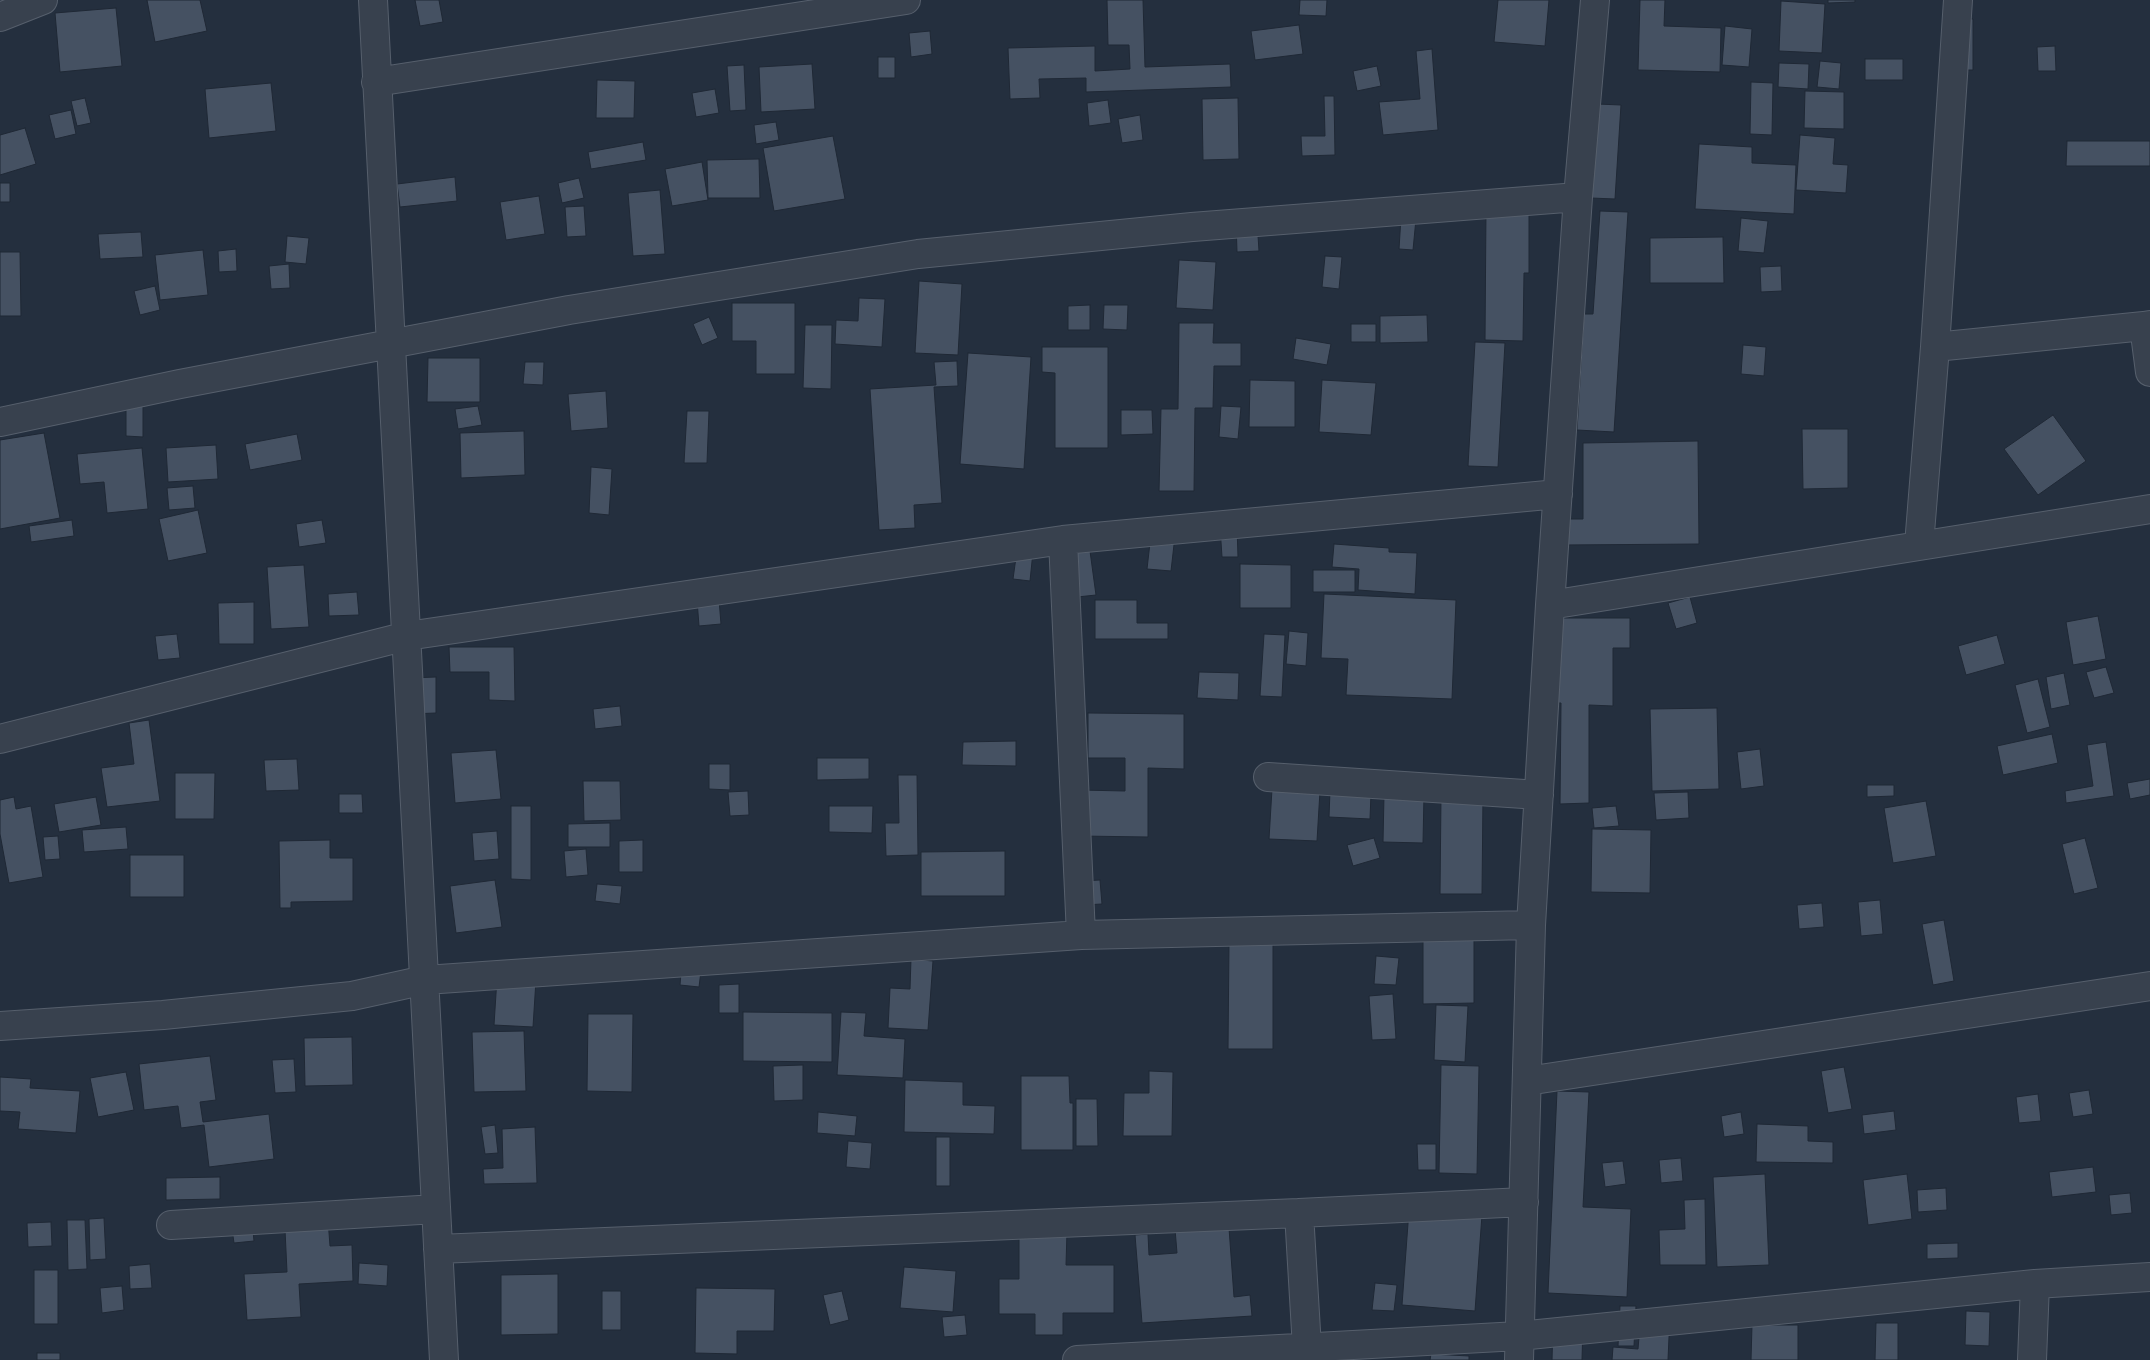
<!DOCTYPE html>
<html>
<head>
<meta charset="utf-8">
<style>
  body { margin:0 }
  canvas { display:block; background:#242f3e }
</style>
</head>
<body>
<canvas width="2150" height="1360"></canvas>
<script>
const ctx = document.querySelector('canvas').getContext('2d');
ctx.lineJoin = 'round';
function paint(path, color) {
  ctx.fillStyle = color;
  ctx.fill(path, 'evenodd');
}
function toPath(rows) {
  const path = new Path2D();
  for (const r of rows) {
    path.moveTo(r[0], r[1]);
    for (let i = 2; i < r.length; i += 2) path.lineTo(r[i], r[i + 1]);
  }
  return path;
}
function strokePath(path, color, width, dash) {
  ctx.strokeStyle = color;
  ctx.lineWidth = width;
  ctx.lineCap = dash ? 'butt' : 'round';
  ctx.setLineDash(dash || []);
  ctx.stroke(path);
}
const building = toPath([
  [147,0,200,0,207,31,155,42,147,0],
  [415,0,439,0,443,22,420,26,415,0],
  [1107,0,1143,0,1145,67,1230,64,1231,87,1086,92,1086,78,1039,79,1040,98,1010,99,1008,48,1095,46,1095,71,1130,69,1129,45,1108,45,1107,0],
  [1300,0,1327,0,1326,16,1299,15,1300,0],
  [1498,0,1549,0,1545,46,1494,42,1498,0],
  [1640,0,1665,0,1664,26,1721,28,1720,72,1638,70,1640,0],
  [1828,0,1855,0,1855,2,1828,3,1828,0],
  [1781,1,1825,4,1822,53,1779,51,1781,1],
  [116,8,122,66,60,72,55,13,116,8],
  [1949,18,1973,19,1973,70,1949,70,1949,18],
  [1299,25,1303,54,1255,60,1251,31,1299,25],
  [1725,26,1752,29,1749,67,1722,65,1725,26],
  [930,31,932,54,911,57,909,33,930,31],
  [2055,46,2056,71,2038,71,2037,47,2055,46],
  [1432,49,1438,130,1383,135,1379,102,1420,99,1416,51,1432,49],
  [878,57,895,57,895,78,878,78,878,57],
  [1865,59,1903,59,1903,80,1865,80,1865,59],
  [1820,61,1841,63,1839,89,1817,87,1820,61],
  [1779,63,1809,64,1808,89,1778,87,1779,63],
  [812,64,815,109,761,112,759,67,812,64],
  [744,65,746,110,730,111,727,66,744,65],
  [1377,66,1381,86,1357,91,1353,71,1377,66],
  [597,80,635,81,634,118,596,118,597,80],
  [1751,82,1773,83,1772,135,1750,134,1751,82],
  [271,83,276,131,209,138,205,89,271,83],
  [715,89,719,113,696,117,692,93,715,89],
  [1805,91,1844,92,1844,129,1804,128,1805,91],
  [1324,96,1334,96,1335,155,1302,156,1301,136,1325,136,1324,96],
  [85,98,91,123,77,126,71,101,85,98],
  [1238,98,1239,159,1203,160,1202,99,1238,98],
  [1108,100,1111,123,1089,126,1087,103,1108,100],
  [1597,104,1621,105,1615,199,1591,198,1597,104],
  [71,110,76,134,55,139,49,115,71,110],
  [1140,115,1143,140,1122,143,1118,119,1140,115],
  [776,122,779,140,756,144,754,125,776,122],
  [25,128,36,164,0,175,0,135,25,128],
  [1800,135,1835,138,1833,164,1848,165,1846,193,1796,190,1800,135],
  [833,136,845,199,774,211,763,148,833,136],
  [2067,141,2150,141,2150,166,2066,166,2067,141],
  [643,142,646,160,591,169,588,152,643,142],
  [1699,144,1752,147,1752,163,1796,165,1794,214,1695,209,1699,144],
  [759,159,760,198,708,198,707,160,759,159],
  [702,162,708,200,672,206,665,169,702,162],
  [455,177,457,201,400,207,397,184,455,177],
  [579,178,584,198,562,203,558,183,579,178],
  [0,183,10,183,10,202,0,202,0,183],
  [660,190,665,254,633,256,628,193,660,190],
  [539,196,545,234,506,240,500,202,539,196],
  [584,206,586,236,567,237,565,207,584,206],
  [1486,208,1529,209,1529,273,1524,273,1523,341,1485,340,1486,208],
  [1600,211,1628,212,1614,432,1577,430,1584,314,1593,314,1600,211],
  [1401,217,1416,219,1413,250,1399,249,1401,217],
  [1741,218,1768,221,1764,253,1738,251,1741,218],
  [1257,220,1259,251,1237,252,1236,221,1257,220],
  [141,232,143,257,100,259,98,234,141,232],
  [287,236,309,238,306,264,285,262,287,236],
  [1723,237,1724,283,1650,283,1650,238,1723,237],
  [236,249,237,271,219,272,218,251,236,249],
  [203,250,208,295,160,300,155,255,203,250],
  [0,252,20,252,21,316,0,316,0,252],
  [1325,256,1342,257,1339,289,1322,287,1325,256],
  [1179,260,1216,262,1213,310,1176,308,1179,260],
  [289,264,290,288,271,289,269,266,289,264],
  [1781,266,1782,291,1761,292,1760,267,1781,266],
  [919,281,962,284,958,355,915,353,919,281],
  [155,286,160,310,140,315,134,291,155,286],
  [859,298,885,299,882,347,835,344,836,320,858,321,859,298],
  [732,303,795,303,795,374,756,374,756,341,732,341,732,303],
  [1090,305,1090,330,1068,330,1068,306,1090,305],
  [1104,305,1128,305,1127,330,1103,329,1104,305],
  [1427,315,1428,342,1380,343,1380,316,1427,315],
  [709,317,718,338,702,345,693,324,709,317],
  [1179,323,1214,323,1213,343,1241,343,1241,366,1214,366,1213,408,1195,408,1194,491,1159,491,1161,409,1178,409,1179,323],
  [1351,324,1376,324,1376,342,1351,342,1351,324],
  [805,325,832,325,831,389,803,388,805,325],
  [1296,338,1331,344,1327,365,1293,359,1296,338],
  [1475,342,1505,343,1498,467,1468,466,1475,342],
  [1743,345,1766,347,1764,376,1741,374,1743,345],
  [1042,347,1108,347,1108,448,1055,448,1055,373,1042,372,1042,347],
  [968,353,1031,357,1024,469,960,464,968,353],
  [428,358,480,358,480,402,427,402,428,358],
  [957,361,958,386,934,387,942,503,914,505,915,528,879,530,870,389,936,385,934,362,957,361],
  [525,362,544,362,543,385,523,384,525,362],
  [1250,380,1295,381,1295,427,1249,427,1250,380],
  [1322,380,1376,383,1371,435,1319,432,1322,380],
  [606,391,608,428,571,431,568,394,606,391],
  [126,404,143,404,143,437,126,436,126,404],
  [478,406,482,425,458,429,455,409,478,406],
  [1221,406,1241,407,1238,439,1219,437,1221,406],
  [1121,410,1152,410,1153,434,1121,435,1121,410],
  [687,411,709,411,707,463,684,463,687,411],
  [2053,415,2086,461,2038,495,2004,449,2053,415],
  [1802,429,1848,429,1848,488,1803,489,1802,429],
  [524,431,525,475,461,478,460,433,524,431],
  [44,433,60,518,0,529,0,440,44,433],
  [297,434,302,460,250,470,245,444,297,434],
  [1698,441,1699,544,1563,545,1563,519,1583,519,1583,443,1698,441],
  [216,445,218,479,168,482,166,448,216,445],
  [142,448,148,509,107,513,104,482,80,484,77,454,142,448],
  [591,467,612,469,609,515,589,513,591,467],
  [193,486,195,508,169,510,167,488,193,486],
  [198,510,207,553,168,561,159,519,198,510],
  [72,520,74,536,31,542,29,526,72,520],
  [322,520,326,543,299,547,296,524,322,520],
  [1237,526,1238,557,1222,557,1220,527,1237,526],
  [1151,534,1175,536,1171,571,1147,569,1151,534],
  [1334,544,1389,548,1389,552,1417,553,1415,594,1358,590,1359,569,1332,567,1334,544],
  [1017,550,1033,552,1030,581,1013,579,1017,550],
  [1090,551,1096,595,1068,598,1062,555,1090,551],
  [1240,564,1291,565,1291,608,1240,608,1240,564],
  [304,565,309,627,271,629,267,567,304,565],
  [1313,570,1355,570,1355,592,1313,592,1313,570],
  [357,592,359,615,329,616,328,594,357,592],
  [1324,594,1456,600,1452,699,1346,695,1348,659,1321,658,1324,594],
  [1690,597,1697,623,1676,629,1668,603,1690,597],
  [719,599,721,624,699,626,697,600,719,599],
  [1095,600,1137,600,1137,623,1168,623,1168,639,1095,639,1095,600],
  [254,602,254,644,219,644,218,603,254,602],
  [2098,616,2106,659,2073,665,2066,622,2098,616],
  [1546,618,1630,618,1630,648,1613,648,1613,706,1589,705,1589,803,1560,804,1561,703,1541,703,1546,618],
  [1289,631,1308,633,1306,666,1286,664,1289,631],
  [177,634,180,658,158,660,155,636,177,634],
  [1264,634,1285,635,1282,697,1260,696,1264,634],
  [1997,635,2005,664,1966,675,1958,646,1997,635],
  [449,647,514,647,515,701,489,700,489,672,450,672,449,647],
  [2106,667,2114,693,2094,698,2086,672,2106,667],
  [1199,672,1239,673,1238,700,1197,698,1199,672],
  [2064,673,2070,705,2051,709,2046,677,2064,673],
  [436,677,436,713,410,714,409,678,436,677],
  [2038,679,2050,727,2027,733,2015,685,2038,679],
  [620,706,622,726,595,729,593,709,620,706],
  [1717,708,1719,789,1652,791,1650,709,1717,708],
  [1088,713,1184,714,1184,769,1148,768,1148,837,1080,836,1080,790,1125,791,1125,758,1088,758,1088,713],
  [149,720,160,801,107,807,101,768,134,764,129,723,149,720],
  [2052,734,2058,763,2003,775,1997,746,2052,734],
  [1016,741,1016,766,962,765,963,742,1016,741],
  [2106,742,2114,796,2066,803,2065,791,2093,786,2087,745,2106,742],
  [1760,749,1764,786,1741,789,1737,752,1760,749],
  [496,750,501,799,455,803,451,753,496,750],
  [817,758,869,758,869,779,817,780,817,758],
  [297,759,299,790,266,791,264,760,297,759],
  [709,764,730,764,730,790,709,789,709,764],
  [175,773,215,773,214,819,175,819,175,773],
  [898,775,917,775,918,855,886,856,885,823,899,823,898,775],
  [2150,779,2150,795,2130,799,2127,783,2150,779],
  [583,781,620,781,621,820,584,821,583,781],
  [1867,785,1894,785,1894,796,1867,797,1867,785],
  [1272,789,1320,791,1317,841,1269,839,1272,789],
  [748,791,749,815,730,816,728,792,748,791],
  [1330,791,1371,794,1370,819,1329,817,1330,791],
  [1688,792,1689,818,1656,820,1654,793,1688,792],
  [339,794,362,794,363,813,339,813,339,794],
  [1384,795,1424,795,1423,843,1383,842,1384,795],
  [1441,796,1483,796,1482,894,1440,894,1441,796],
  [14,797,16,809,31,806,43,877,9,883,0,834,0,800,14,797],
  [96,797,101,825,59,832,54,804,96,797],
  [1926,801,1936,856,1893,863,1884,808,1926,801],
  [511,806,531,806,531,880,511,879,511,806],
  [829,806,873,806,872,833,829,832,829,806],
  [1616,806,1619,826,1594,828,1592,808,1616,806],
  [610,823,610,847,568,847,568,824,610,823],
  [126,827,128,849,84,852,82,830,126,827],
  [1592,829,1651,830,1650,893,1591,892,1592,829],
  [497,831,499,859,474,861,472,833,497,831],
  [58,836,60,859,45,860,43,837,58,836],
  [1374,838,1380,858,1353,866,1347,845,1374,838],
  [2085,838,2098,888,2074,894,2062,844,2085,838],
  [330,840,330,858,353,858,353,901,291,902,291,908,280,908,279,841,330,840],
  [643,840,643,872,619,872,619,841,643,840],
  [586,849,588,875,566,877,564,851,586,849],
  [1005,851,1005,896,921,896,921,852,1005,851],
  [130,855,184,855,184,897,130,897,130,855],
  [495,880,502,927,456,933,450,886,495,880],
  [1100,880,1102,904,1083,905,1081,881,1100,880],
  [597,884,622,886,620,904,595,901,597,884],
  [1880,900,1883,934,1861,936,1858,902,1880,900],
  [1822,903,1824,927,1799,929,1797,905,1822,903],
  [1944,920,1954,981,1933,985,1922,924,1944,920],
  [1423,937,1474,937,1474,1003,1423,1004,1423,937],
  [1229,942,1273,942,1273,1049,1228,1049,1229,942],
  [1376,956,1399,958,1396,985,1374,984,1376,956],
  [911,959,933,961,928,1030,888,1028,890,988,910,989,911,959],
  [682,961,702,963,699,987,680,985,682,961],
  [497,978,536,980,533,1027,494,1025,497,978],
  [739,984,739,1013,719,1013,719,985,739,984],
  [1393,994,1396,1039,1372,1040,1369,996,1393,994],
  [1436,1005,1468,1006,1465,1062,1434,1060,1436,1005],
  [743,1012,832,1013,832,1062,743,1061,743,1012],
  [841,1012,866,1013,864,1036,905,1039,903,1078,837,1075,841,1012],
  [588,1014,633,1014,632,1092,587,1091,588,1014],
  [524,1031,526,1091,474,1092,472,1032,524,1031],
  [352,1037,353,1085,305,1086,304,1038,352,1037],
  [210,1056,216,1100,200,1102,203,1122,269,1114,274,1159,209,1167,204,1125,181,1128,178,1106,144,1110,139,1064,210,1056],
  [294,1059,296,1092,275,1093,272,1060,294,1059],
  [803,1065,803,1100,774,1101,773,1066,803,1065],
  [1441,1065,1479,1066,1477,1174,1439,1173,1441,1065],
  [1844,1067,1852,1109,1828,1113,1821,1071,1844,1067],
  [1149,1071,1173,1072,1172,1136,1123,1136,1124,1093,1149,1093,1149,1071],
  [126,1072,134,1110,98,1117,90,1078,126,1072],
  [1021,1076,1069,1076,1070,1103,1073,1103,1073,1150,1021,1150,1021,1076],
  [0,1077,31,1079,30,1088,80,1091,76,1133,18,1129,20,1112,0,1111,0,1077],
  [905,1080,963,1082,963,1105,995,1106,994,1134,904,1132,905,1080],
  [2089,1090,2093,1114,2073,1117,2069,1093,2089,1090],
  [1557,1091,1589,1092,1583,1207,1631,1209,1627,1297,1548,1293,1557,1091],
  [2038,1094,2041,1121,2019,1123,2016,1097,2038,1094],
  [1076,1099,1097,1099,1098,1146,1076,1146,1076,1099],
  [1894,1111,1896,1130,1864,1134,1862,1115,1894,1111],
  [818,1112,857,1116,855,1136,817,1133,818,1112],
  [1741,1112,1744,1134,1724,1137,1721,1116,1741,1112],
  [1757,1124,1808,1126,1808,1141,1833,1142,1833,1163,1756,1162,1757,1124],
  [495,1125,498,1153,485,1154,481,1127,495,1125],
  [535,1127,537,1183,484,1184,483,1169,503,1168,502,1129,535,1127],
  [936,1137,950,1137,950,1186,936,1186,936,1137],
  [848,1141,872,1143,870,1169,846,1167,848,1141],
  [1417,1144,1436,1144,1436,1170,1418,1170,1417,1144],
  [1681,1158,1683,1181,1661,1183,1659,1160,1681,1158],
  [1623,1161,1626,1184,1605,1187,1602,1163,1623,1161],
  [2093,1167,2096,1192,2052,1197,2049,1172,2093,1167],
  [1765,1174,1769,1265,1717,1267,1713,1177,1765,1174],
  [1907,1174,1912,1219,1868,1225,1863,1180,1907,1174],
  [220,1177,220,1199,166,1200,166,1178,220,1177],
  [1946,1188,1947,1210,1918,1212,1917,1190,1946,1188],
  [2130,1193,2132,1213,2111,1215,2109,1195,2130,1193],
  [1705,1199,1706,1265,1660,1265,1659,1230,1685,1229,1684,1200,1705,1199],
  [327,1206,330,1246,352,1245,353,1281,299,1284,301,1317,247,1320,244,1274,287,1272,284,1209,327,1206],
  [1409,1210,1482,1215,1475,1311,1402,1305,1409,1210],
  [1228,1214,1234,1297,1250,1295,1252,1316,1142,1323,1135,1235,1148,1234,1149,1255,1177,1253,1174,1217,1228,1214],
  [104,1218,106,1259,90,1260,89,1219,104,1218],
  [67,1220,85,1220,87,1269,68,1270,67,1220],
  [252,1220,254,1241,234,1243,231,1222,252,1220],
  [51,1222,52,1246,28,1247,27,1223,51,1222],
  [1019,1232,1067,1232,1066,1265,1114,1265,1114,1313,1063,1313,1063,1335,1035,1335,1035,1314,999,1314,999,1279,1019,1279,1019,1232],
  [1958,1243,1958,1258,1927,1259,1927,1244,1958,1243],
  [359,1263,388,1265,387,1286,358,1284,359,1263],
  [150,1264,152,1288,130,1289,129,1266,150,1264],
  [904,1267,956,1271,953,1312,900,1308,904,1267],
  [34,1270,58,1270,58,1324,34,1324,34,1270],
  [558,1274,558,1334,501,1335,501,1275,558,1274],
  [1375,1283,1397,1285,1394,1311,1372,1310,1375,1283],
  [122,1286,124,1310,102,1313,100,1288,122,1286],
  [696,1288,775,1289,774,1331,737,1331,737,1354,695,1353,696,1288],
  [602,1291,621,1291,621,1330,602,1330,602,1291],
  [842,1291,849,1320,830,1325,823,1295,842,1291],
  [1620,1306,1636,1306,1634,1346,1618,1346,1620,1306],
  [1966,1311,1990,1312,1989,1346,1965,1345,1966,1311],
  [1641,1313,1670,1315,1668,1360,1612,1360,1613,1347,1638,1349,1641,1313],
  [965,1315,967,1335,944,1337,942,1317,965,1315],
  [1876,1323,1898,1323,1898,1360,1875,1360,1876,1323],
  [1553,1324,1583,1325,1582,1360,1552,1360,1553,1324],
  [1752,1325,1798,1325,1798,1360,1751,1360,1752,1325],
  [37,1353,60,1353,60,1360,37,1360,37,1353],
  [1431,1354,1469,1356,1469,1360,1430,1360,1431,1354]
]);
const minor = toPath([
  [373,0,444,1360],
  [0,17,43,0],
  [376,82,906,0],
  [2150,325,2144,326,2150,372],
  [1935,347,2144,326],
  [0,422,180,384,569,310,918,254,1192,227,1578,197],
  [1063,540,1081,935],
  [1919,545,1935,347,1958,0],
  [1550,605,2150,509],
  [0,739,407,636,1063,540,1558,494],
  [1268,777,1539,795],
  [0,1026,163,1015,352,996,425,980,1081,935,1531,925],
  [1527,1081,2150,986],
  [1299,1213,1307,1348],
  [171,1225,436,1209],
  [438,1249,1299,1213,1524,1202],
  [1077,1360,1519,1336,2035,1284,2150,1277],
  [1519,1360,1531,925,1550,605,1578,197,1595,0],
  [2032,1360,2035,1284]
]);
paint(building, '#455162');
strokePath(building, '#1f2835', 1);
strokePath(minor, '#565f6c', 30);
strokePath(minor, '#38414e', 28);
</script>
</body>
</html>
